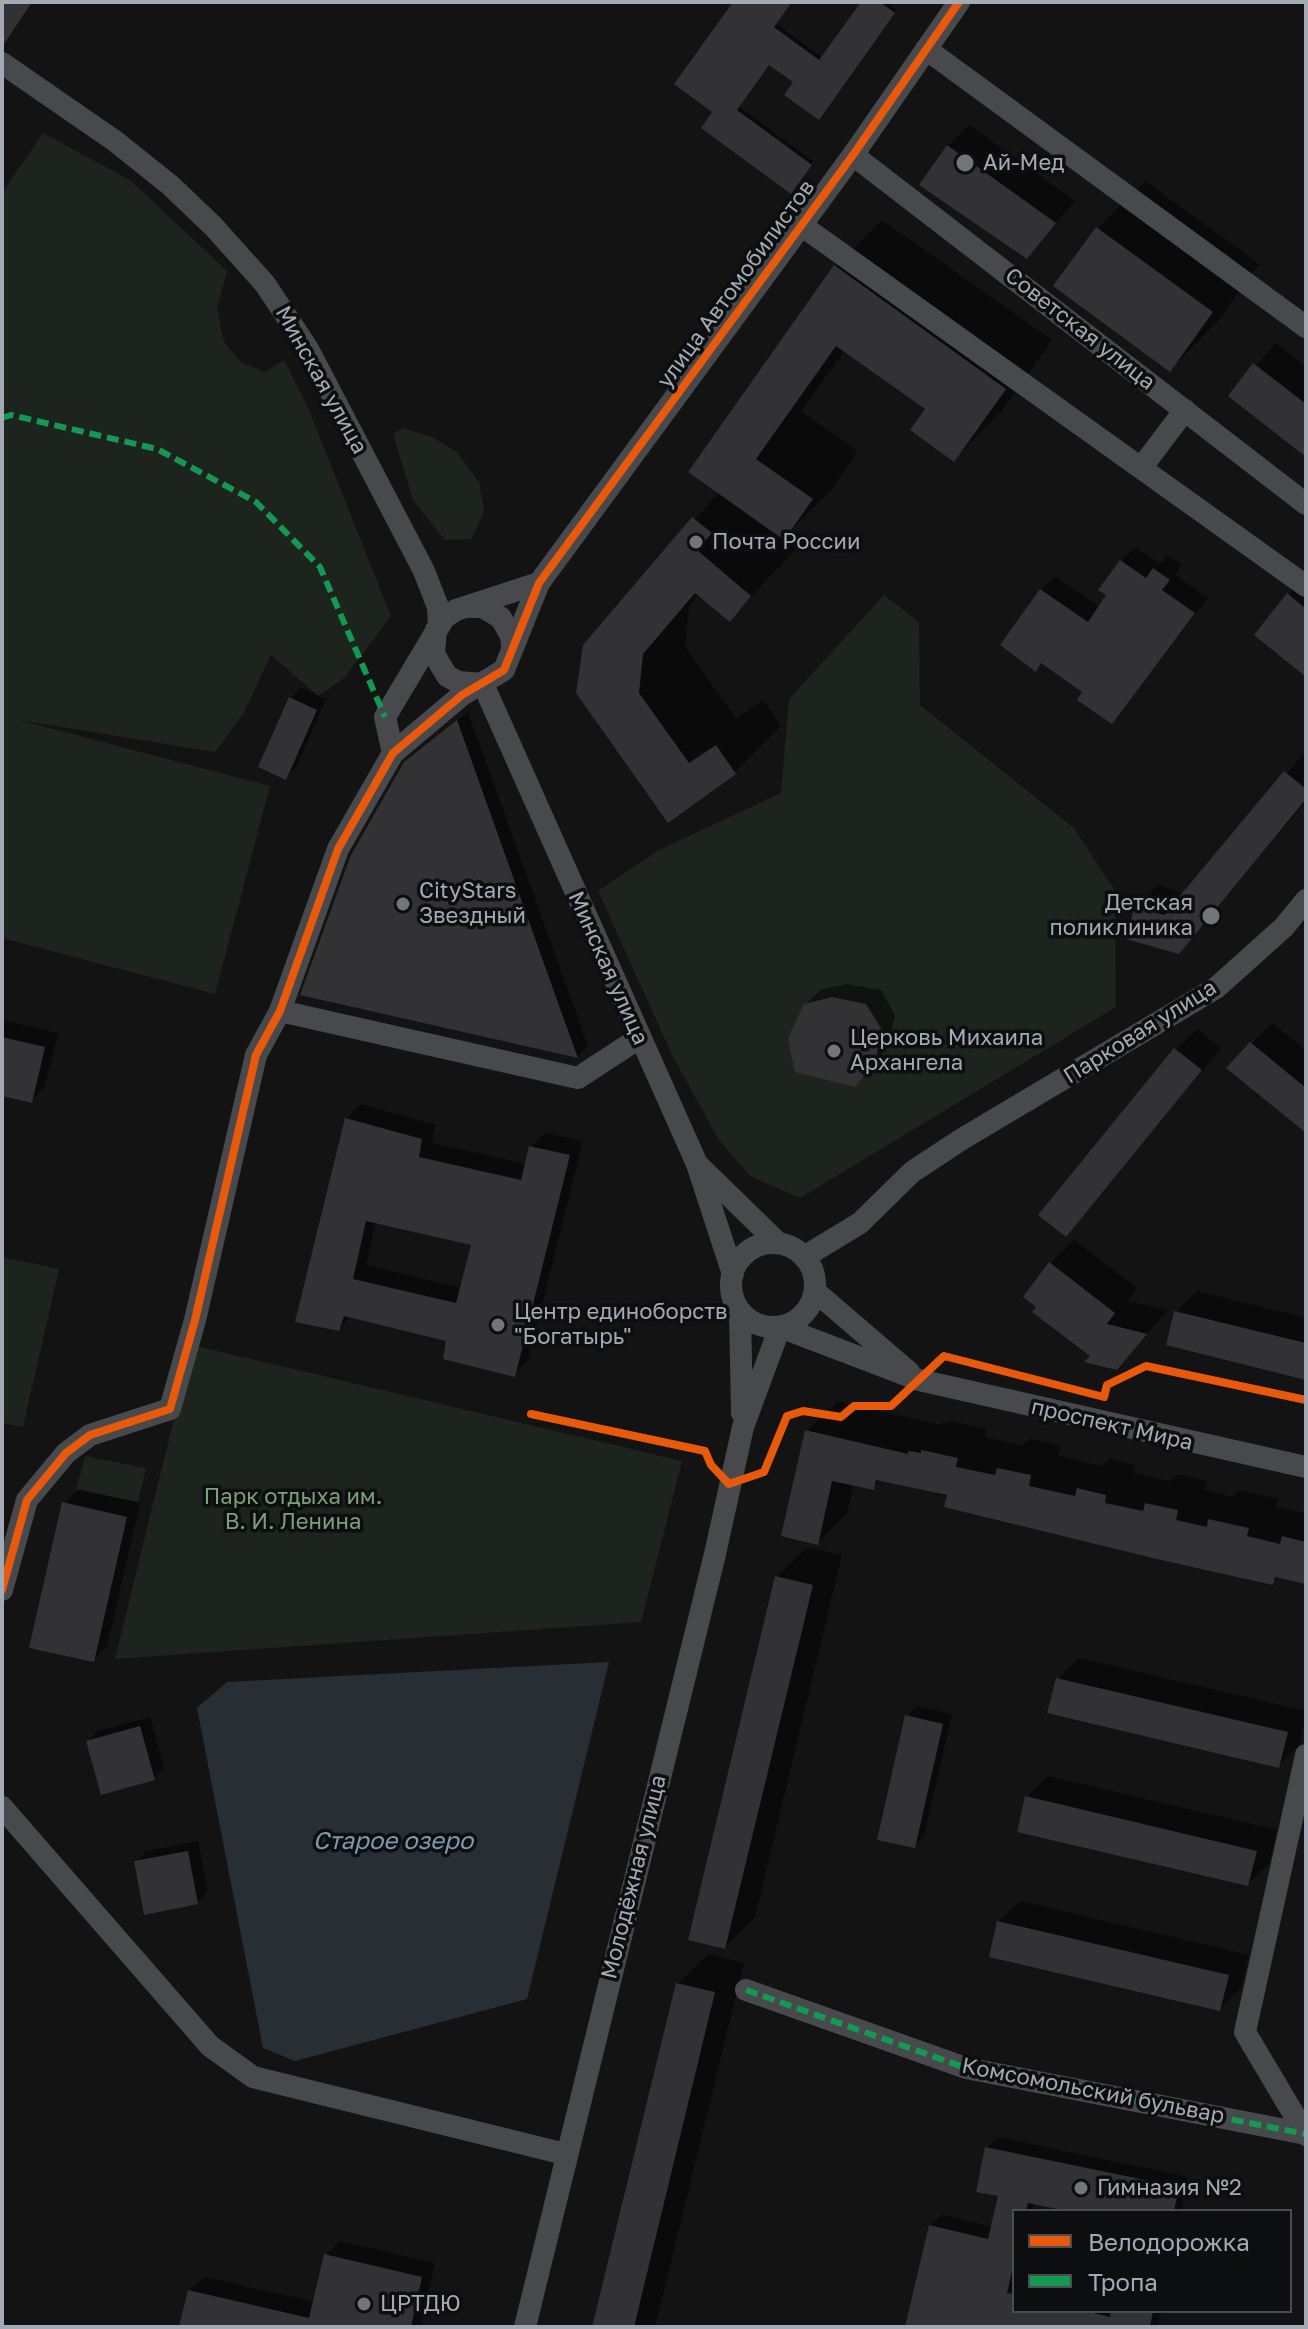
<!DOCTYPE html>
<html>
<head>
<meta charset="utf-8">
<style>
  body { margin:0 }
  #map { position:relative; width:1308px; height:2329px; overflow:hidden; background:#131313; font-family:"Golos Text",sans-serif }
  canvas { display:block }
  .frame { position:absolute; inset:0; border:4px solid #a4aab5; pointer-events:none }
  .legend { position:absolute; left:1012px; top:2209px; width:280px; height:104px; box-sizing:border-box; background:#0d0e0f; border:2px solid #494c51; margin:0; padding:10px 14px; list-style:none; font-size:24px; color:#a4aab5 }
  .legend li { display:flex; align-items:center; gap:16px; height:40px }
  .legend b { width:40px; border:2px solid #494c51 }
</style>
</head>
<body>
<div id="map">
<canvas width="1308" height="2329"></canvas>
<div class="frame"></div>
<ul class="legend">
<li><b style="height:10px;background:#e8590c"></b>Велодорожка</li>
<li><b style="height:10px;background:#139951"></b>Тропа</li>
</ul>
</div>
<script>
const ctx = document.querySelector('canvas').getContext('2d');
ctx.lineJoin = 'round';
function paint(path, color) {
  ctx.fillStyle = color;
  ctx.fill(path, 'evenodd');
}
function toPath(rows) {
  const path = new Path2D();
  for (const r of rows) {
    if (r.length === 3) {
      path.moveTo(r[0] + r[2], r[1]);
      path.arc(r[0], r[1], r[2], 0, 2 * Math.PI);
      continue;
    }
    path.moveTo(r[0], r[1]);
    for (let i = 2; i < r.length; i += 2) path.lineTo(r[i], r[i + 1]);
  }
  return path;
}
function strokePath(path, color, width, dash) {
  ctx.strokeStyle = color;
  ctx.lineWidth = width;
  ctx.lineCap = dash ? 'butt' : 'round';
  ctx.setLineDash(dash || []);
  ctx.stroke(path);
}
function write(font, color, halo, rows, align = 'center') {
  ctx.font = font + ' "Golos Text",sans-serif';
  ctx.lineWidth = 7;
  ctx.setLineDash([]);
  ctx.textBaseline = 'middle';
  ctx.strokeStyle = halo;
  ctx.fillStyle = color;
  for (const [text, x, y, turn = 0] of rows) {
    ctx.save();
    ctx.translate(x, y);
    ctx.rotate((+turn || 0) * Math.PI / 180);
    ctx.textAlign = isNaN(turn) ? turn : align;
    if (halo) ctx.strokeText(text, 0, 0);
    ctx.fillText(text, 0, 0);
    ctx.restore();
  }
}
const green = toPath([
  [43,133,130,180,227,271,217,308,224,342,241,362,265,372,284,360,307,405,391,616,344,678,318,696,271,655,243,714,215,752,19,720,270,786,215,994,2,938,2,193],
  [403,428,432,437,457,452,479,482,484,511,472,539,445,540,413,500,393,434],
  [884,595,919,622,920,705,1074,828,1115,891,1116,1007,800,1198,750,1176,719,1140,672,1055,598,891,659,850,781,793,789,699],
  [2,1257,59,1269,23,1427,2,1423],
  [192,1345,682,1461,641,1622,115,1659],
  [85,1456,146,1468,138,1502,76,1490]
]);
const water = toPath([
  [609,1662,527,1999,295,2061,263,2048,197,1708,227,1682]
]);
const shadow = toPath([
  [736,2,790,2,775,23,823,58,864,2,886,2,897,10,821,114,796,82,769,63,738,106,813,161,793,188,715,112],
  [969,125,1075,201,1027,257,948,146],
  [1145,181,1259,264,1217,322,1170,369,1056,285,1098,228],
  [882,220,1052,340,1001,412,954,459,928,409,845,350,801,411,858,451,831,490,783,538,796,549,730,619,699,593,689,606,685,646,736,719,763,700,781,726,735,772,668,820,585,646,719,492,835,267],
  [1276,343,1306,367,1306,455,1230,396],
  [1135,547,1160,564,1168,555,1182,565,1175,575,1208,598,1112,721,1085,692,1043,662,1035,669,1041,590,1055,576,1100,607,1121,561],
  [1306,577,1306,675,1288,595],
  [301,688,326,699,296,767,285,778,291,698],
  [468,712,588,1046,578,1056,303,994,417,752],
  [1306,751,1306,801,1179,952,1137,906,1158,885,1184,894],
  [847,984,881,990,895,1015,888,1046,854,1085,805,1005,820,990],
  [2,1020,58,1033,45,1086,31,1101,2,1094],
  [1272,1023,1306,1050,1306,1131,1251,1044],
  [1197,1029,1221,1048,1066,1234,1176,1050],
  [361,1104,435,1125,432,1143,526,1164,531,1147,545,1133,583,1141,528,1360,514,1374,449,1339,352,1315,338,1329,346,1119],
  [376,1221,473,1243,462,1288,366,1265],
  [1074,1240,1137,1288,1128,1301,1168,1310,1116,1368,1093,1355,1050,1264],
  [1197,1291,1306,1318,1306,1378,1176,1312],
  [837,1401,938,1424,953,1421,986,1429,985,1437,1022,1445,1029,1439,1060,1446,1058,1456,1102,1466,1109,1459,1135,1465,1133,1473,1170,1481,1177,1474,1207,1481,1205,1490,1233,1497,1240,1490,1278,1499,1276,1507,1306,1513,1306,1582,1279,1576,1272,1583,882,1479,873,1488,854,1484,847,1513,817,1543,807,1431],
  [78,1489,140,1503,107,1646,93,1660,64,1503],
  [807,1547,842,1555,755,1917,725,1947,777,1577],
  [1079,1658,1306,1711,1300,1744,1279,1765,1058,1679],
  [917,1706,952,1714,924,1836,914,1846,907,1716],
  [150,1717,164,1768,154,1778,88,1741,98,1731],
  [1048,1776,1277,1830,1269,1863,1248,1884,1027,1797],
  [198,1841,208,1892,197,1902,136,1862,146,1851],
  [1020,1901,1249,1955,1241,1988,1220,2009,999,1922],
  [708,1954,744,1963,655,2327,594,2327,678,1984],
  [998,2137,1188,2177,1181,2211,1077,2211,1035,2202,1033,2211,1014,2211,1014,2311,1161,2311,1157,2327,914,2327,931,2226,941,2215,993,2227,1001,2194,987,2148],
  [340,2241,435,2263,421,2327,195,2327,189,2291,204,2277,315,2302,326,2255]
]);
const building = toPath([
  [2,2,32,2,2,47],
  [733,2,792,2,774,27,819,60,861,2,880,2,895,13,819,120,784,95,793,82,769,65,737,110,812,165,791,194,701,128,712,112,674,84],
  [947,145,1056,223,1027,259,919,185],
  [1096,227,1213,312,1170,372,1053,286],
  [834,265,1006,389,954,462,910,430,925,409,836,346,756,459,813,499,784,540,688,472],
  [1253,363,1306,404,1306,457,1228,396],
  [692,517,712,533,697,550,751,596,730,622,695,593,643,654,639,693,689,763,716,745,736,774,668,823,576,693,583,645],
  [1120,560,1146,578,1153,568,1170,580,1162,590,1195,613,1112,724,1077,700,1082,692,1041,663,1036,672,1000,645,1040,589,1088,622,1106,595,1098,590],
  [1287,593,1306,609,1306,677,1254,635],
  [289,697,317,710,286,780,258,767],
  [457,720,562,1014,578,1058,300,995,351,855,404,762],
  [1284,771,1306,789,1306,799,1179,954,1126,939,1135,905,1164,915],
  [832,997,866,1004,882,1030,875,1062,855,1087,795,1072,788,1039,804,1004],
  [2,1037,45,1047,32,1103,2,1096],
  [1250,1042,1306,1088,1306,1133,1226,1068],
  [1174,1048,1202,1070,1066,1237,1038,1215],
  [345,1118,422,1139,419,1157,521,1180,529,1146,570,1155,515,1377,443,1359,446,1341,344,1316,339,1331,295,1322],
  [366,1221,471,1245,456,1303,353,1279],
  [1049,1262,1115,1313,1107,1324,1147,1334,1117,1370,1084,1362,1090,1356,1032,1312,1036,1307,1023,1297],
  [1174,1311,1306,1343,1306,1380,1166,1345],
  [805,1430,908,1454,908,1451,921,1453,921,1450,958,1458,956,1467,995,1475,997,1468,1031,1475,1029,1486,1075,1496,1077,1488,1106,1495,1105,1503,1143,1511,1145,1503,1178,1510,1176,1520,1207,1527,1208,1519,1249,1528,1247,1536,1280,1544,1282,1536,1306,1542,1306,1584,1275,1577,1273,1585,1161,1560,944,1507,947,1495,876,1480,874,1490,832,1481,818,1545,781,1536],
  [62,1502,127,1517,94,1662,29,1648],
  [775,1576,813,1585,725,1949,688,1940],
  [1056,1678,1288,1732,1279,1768,1047,1713],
  [905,1715,943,1724,915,1848,877,1840],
  [140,1726,155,1780,101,1795,86,1741],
  [1025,1796,1257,1851,1248,1886,1017,1832],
  [188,1851,198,1904,144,1915,134,1861],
  [997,1921,1229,1975,1220,2011,989,1957],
  [676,1983,715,1992,634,2327,592,2327],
  [985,2147,1179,2187,1174,2211,1067,2211,1028,2203,1026,2211,1014,2211,1014,2262,1007,2293,1014,2294,1014,2311,1085,2311,1110,2317,1111,2311,1153,2311,1150,2327,905,2327,929,2225,988,2239,998,2196,976,2192],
  [324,2254,422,2277,411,2327,179,2327,188,2290,309,2318]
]);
const minor = toPath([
  [926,49,1306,327],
  [2,63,115,141,170,185,213,226,265,284,308,349,424,571,438,607,439,625],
  [853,155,1306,504],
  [801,225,1306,586],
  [1141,468,1185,410],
  [468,607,483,607,501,618,511,636,512,646],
  [436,630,434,654,447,676,458,682,483,684],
  [483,684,697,1164,733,1274],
  [393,753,385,717,444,618,456,610,539,583],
  [280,1011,578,1078,639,1038],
  [699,1166,778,1243],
  [773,1285,42],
  [804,1257,860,1223,912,1172,962,1139,1216,988,1284,927,1306,900],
  [817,1293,909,1372],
  [740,1311,742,1413],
  [780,1327,919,1380,1306,1467],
  [2,1590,27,1500,66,1453,90,1435,170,1409,195,1320,256,1055,280,1011,338,849,393,753,462,695,504,670,539,583,853,155,959,2],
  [1306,1755,1245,2032,1306,2135],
  [2,1807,210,2046,253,2077,565,2154],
  [746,1990,966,2068,1306,2134],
  [525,2327,715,1554,743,1427,780,1327]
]);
const quiet = toPath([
  [2,418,11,415,157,449,256,502,320,567,385,717],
  [746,1990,966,2068,1306,2134]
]);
const cycleway = toPath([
  [531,1414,705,1451,711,1465,729,1484,764,1472,787,1416,803,1411,841,1417,854,1406,891,1406,944,1356,1104,1397,1107,1385,1146,1366,1306,1400],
  [2,1590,27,1500,66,1453,90,1435,170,1409,195,1320,256,1055,280,1011,338,849,393,753,462,695,504,670,539,583,853,155,959,2]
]);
const markers = [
  [965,163,10,"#71757c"],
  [696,542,8,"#71757c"],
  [403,904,8,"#71757c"],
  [1211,916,10,"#71757c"],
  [834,1051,8,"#71757c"],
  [498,1325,8,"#71757c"],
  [1081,2188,8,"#71757c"],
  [364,2304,8,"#71757c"]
];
const poiNames = [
  ["Ай-Мед",983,163],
  ["Почта России",712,542],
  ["CityStars",419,891],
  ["Звездный",419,916],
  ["Детская",1193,903,"right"],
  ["поликлиника",1193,928,"right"],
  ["Церковь Михаила",850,1038],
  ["Архангела",850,1063],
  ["Центр единоборств",514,1312],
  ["\"Богатырь\"",514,1337],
  ["Гимназия №2",1097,2188],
  ["ЦРТДЮ",380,2304]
];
const streetNames = [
  ["улица Автомобилистов",736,284,-54],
  ["Советская улица",1080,329,38],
  ["Минская улица",321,380,61],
  ["Минская улица",608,968,66],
  ["Парковая улица",1140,1032,-32],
  ["проспект Мира",1112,1425,13],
  ["Молодёжная улица",634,1877,-76],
  ["Комсомольский бульвар",1093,2091,11]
];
const parkNames = [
  ["Парк отдыха им.",293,1497],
  ["В. И. Ленина",293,1522]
];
const waterNames = [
  ["Старое озеро",393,1841]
];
paint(green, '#1d241d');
paint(water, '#272f35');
paint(shadow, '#0007');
paint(building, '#323234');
strokePath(minor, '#47494c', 22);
strokePath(quiet, '#139951', 6, [12, 6]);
strokePath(cycleway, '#e8590c', 8);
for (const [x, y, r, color] of markers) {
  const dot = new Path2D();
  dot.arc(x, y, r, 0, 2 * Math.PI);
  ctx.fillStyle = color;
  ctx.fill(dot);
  strokePath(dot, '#0d0e0f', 3);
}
write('22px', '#a4aab5', '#0d0e0f', poiNames, 'left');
write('22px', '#a4aab5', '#0d0e0f', streetNames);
write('22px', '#7ba07a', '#0d0e0f', parkNames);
write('italic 24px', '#7a9bb1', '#0d0e0f', waterNames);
</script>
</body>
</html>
